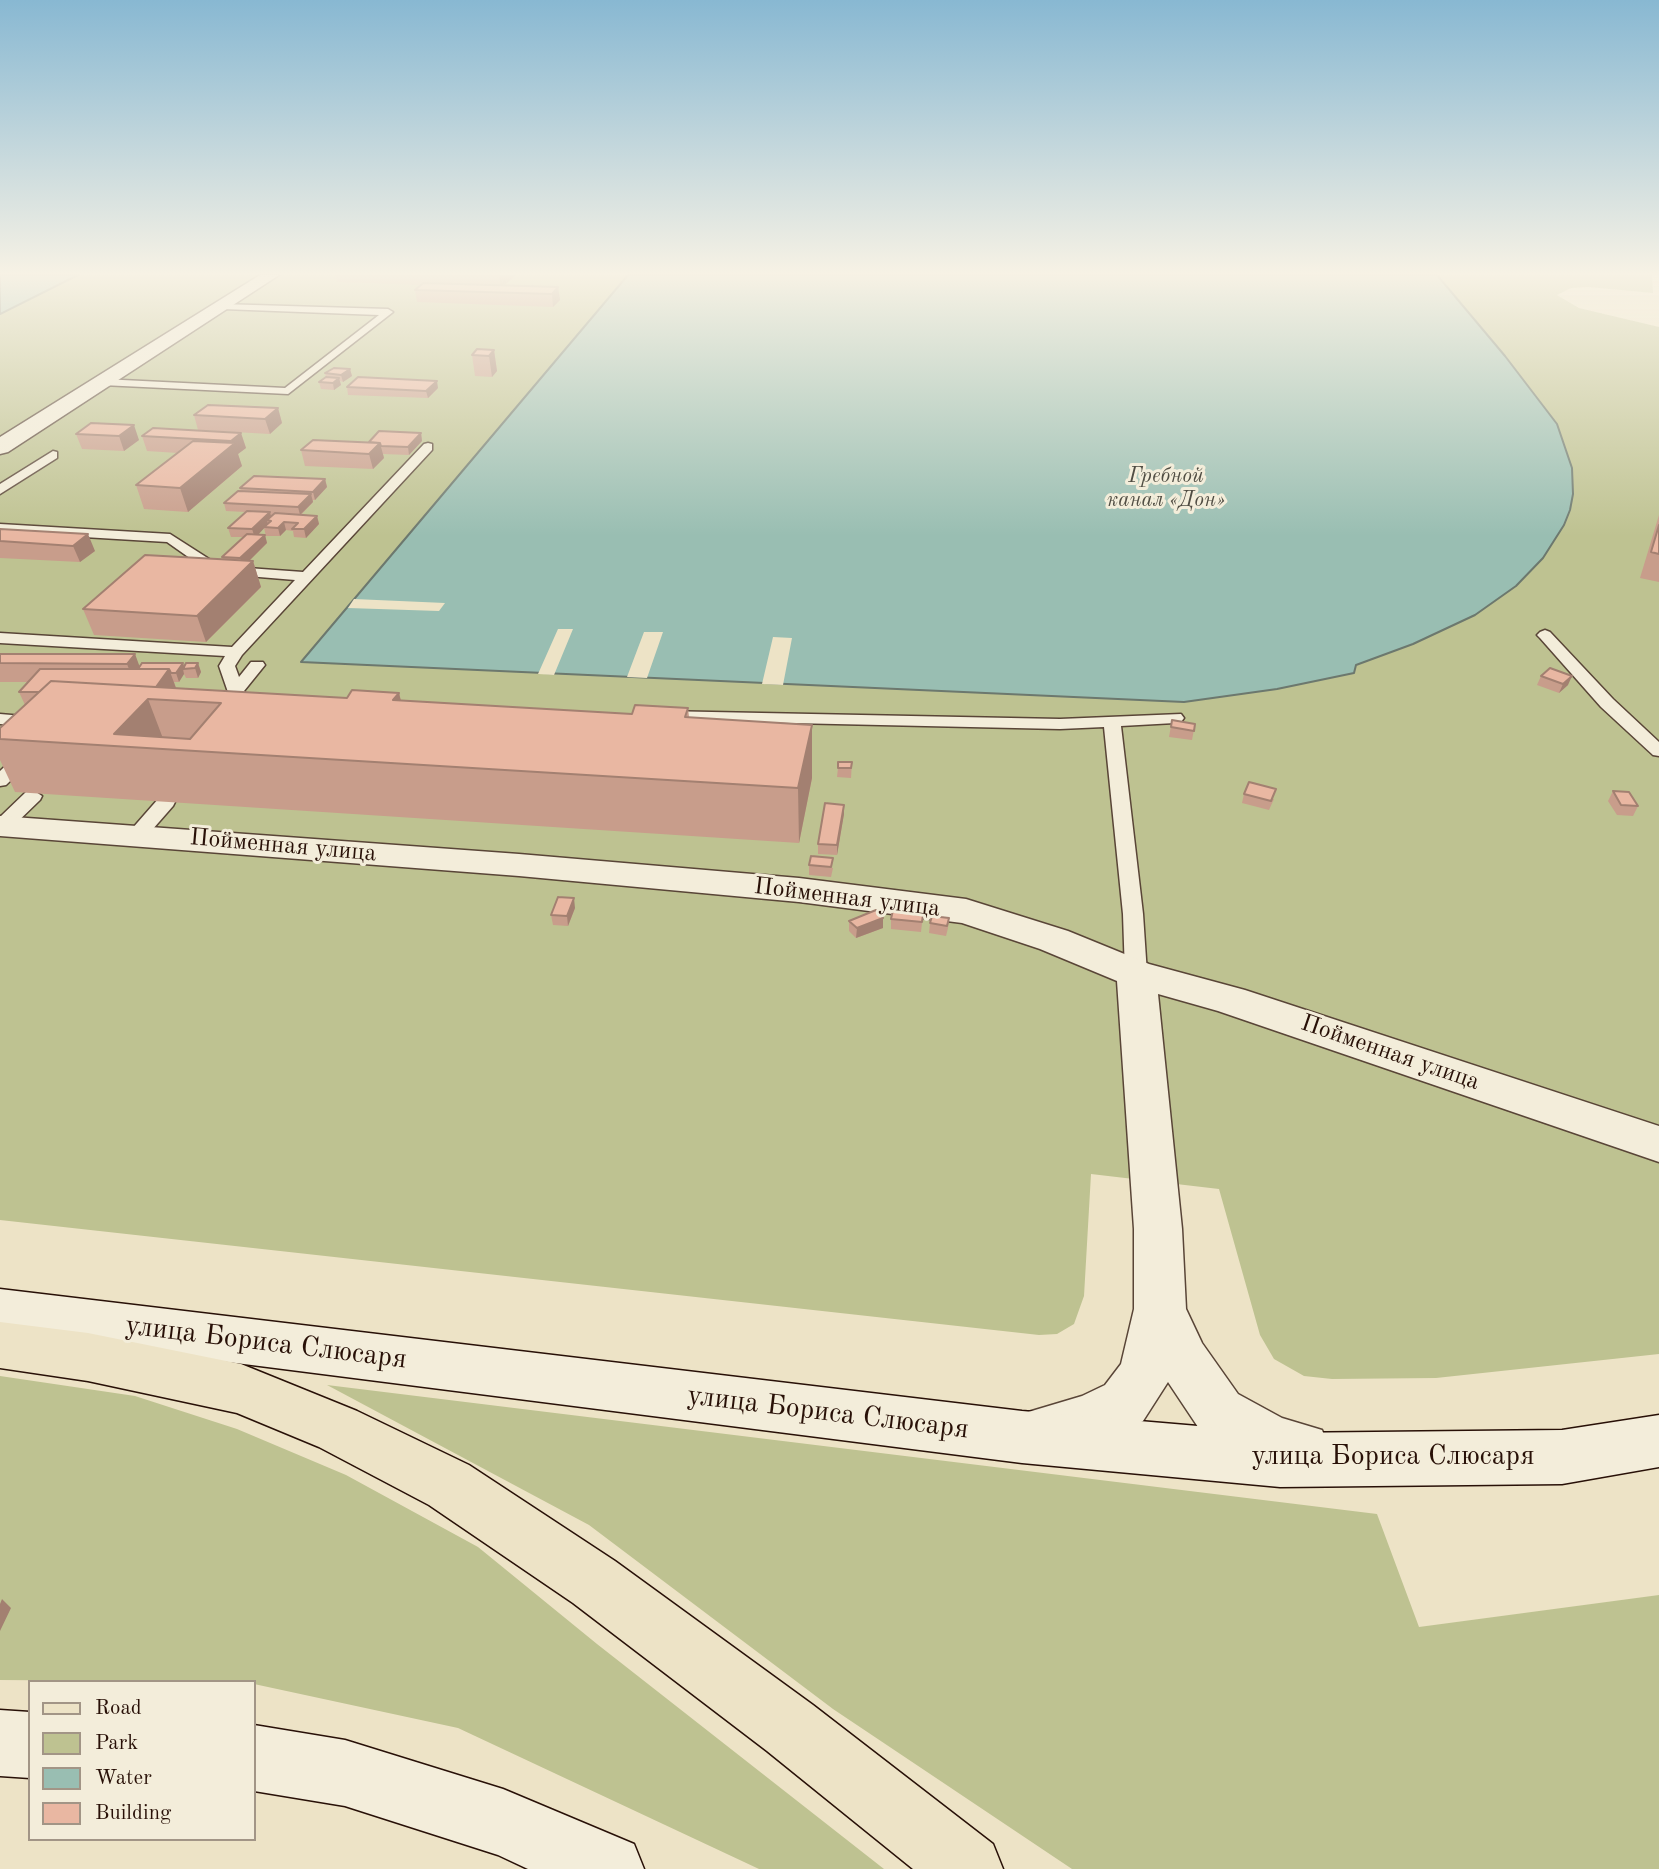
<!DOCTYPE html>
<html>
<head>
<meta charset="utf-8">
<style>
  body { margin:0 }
  #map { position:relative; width:1659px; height:1869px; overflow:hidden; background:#ede3c6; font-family:"Old Standard TT",serif }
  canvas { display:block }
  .legend { position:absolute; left:28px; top:1680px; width:228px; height:161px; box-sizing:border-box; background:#f3edda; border:2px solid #a29586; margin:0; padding:9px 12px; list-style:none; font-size:21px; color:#281007 }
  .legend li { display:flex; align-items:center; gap:14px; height:35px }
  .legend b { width:35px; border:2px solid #a29586 }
</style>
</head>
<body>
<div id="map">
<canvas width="1659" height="1869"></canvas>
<ul class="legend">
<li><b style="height:9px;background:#ede3c6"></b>Road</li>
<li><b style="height:19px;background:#bec291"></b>Park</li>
<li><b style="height:19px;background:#99beb2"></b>Water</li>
<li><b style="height:19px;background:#e9b7a2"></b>Building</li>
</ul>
</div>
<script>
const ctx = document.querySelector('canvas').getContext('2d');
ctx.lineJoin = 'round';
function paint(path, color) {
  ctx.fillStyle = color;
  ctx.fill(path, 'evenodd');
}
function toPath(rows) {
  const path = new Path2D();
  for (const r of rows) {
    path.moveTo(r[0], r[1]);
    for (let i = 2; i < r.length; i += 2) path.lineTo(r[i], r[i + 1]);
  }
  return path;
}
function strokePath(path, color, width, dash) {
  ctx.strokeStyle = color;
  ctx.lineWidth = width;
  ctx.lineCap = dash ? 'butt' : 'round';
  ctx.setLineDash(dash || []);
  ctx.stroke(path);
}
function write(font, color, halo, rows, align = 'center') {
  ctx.font = font + ' "Old Standard TT",serif';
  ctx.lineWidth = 6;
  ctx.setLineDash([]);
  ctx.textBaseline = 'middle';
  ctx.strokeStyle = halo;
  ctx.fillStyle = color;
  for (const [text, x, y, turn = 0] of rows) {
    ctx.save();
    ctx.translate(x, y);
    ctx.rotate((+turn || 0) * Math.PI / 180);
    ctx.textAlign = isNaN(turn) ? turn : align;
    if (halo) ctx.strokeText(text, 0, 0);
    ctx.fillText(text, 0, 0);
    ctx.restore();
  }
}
const green = toPath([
  [0,275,1652,275,1653,293,1589,287,1571,288,1557,295,1579,308,1659,327,1659,1354,1436,1378,1332,1379,1304,1376,1274,1359,1260,1335,1219,1189,1091,1174,1084,1296,1074,1324,1057,1334,1039,1335,0,1220],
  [0,1376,135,1396,237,1429,346,1475,478,1547,597,1644,884,1869,759,1869,458,1728,254,1684,254,1682,0,1680],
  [327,1385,1377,1514,1419,1627,1659,1595,1659,1869,1072,1869,833,1709,589,1525]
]);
const water = toPath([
  [0,275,78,275,0,314,0,275],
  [628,275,1437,275,1505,356,1557,424,1572,468,1573,494,1570,510,1564,525,1543,558,1516,586,1475,615,1413,644,1356,665,1354,673,1277,689,1184,702,301,662,628,275]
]);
const pier = toPath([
  [354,599,445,603,439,611,348,608],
  [558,629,573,629,554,675,538,674],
  [644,632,663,632,647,678,627,677],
  [773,637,792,638,783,685,762,684]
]);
const lane = toPath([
  [220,304,388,309,393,312,288,394,102,385,97,382,102,379,285,388,379,315,223,309,218,306,220,304],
  [428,443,432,444,432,450,242,655,235,666,239,677,251,662,263,662,265,665,244,691,249,698,262,700,264,704,262,708,238,707,229,695,219,666,225,656,0,643,0,633,232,647,295,580,211,573,167,542,0,532,0,524,170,534,220,566,303,572,424,444,428,443],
  [53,451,57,452,57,458,0,494,0,484,53,451],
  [1545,630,1550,632,1613,699,1659,742,1659,756,1653,755,1601,707,1540,638,1537,635,1540,632,1545,630],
  [662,711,1060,719,1181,714,1184,718,1181,722,1175,723,1121,726,1143,914,1147,974,1144,979,1136,981,1128,979,1125,974,1123,914,1104,727,1060,729,656,720,654,716,662,711],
  [0,714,35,717,44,722,35,727,0,724,0,714],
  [26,751,35,756,32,760,6,785,0,786,0,771,20,752,26,751],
  [33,790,42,796,40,800,9,830,0,831,0,817,26,792,33,790],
  [166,796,175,802,173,806,145,838,131,838,128,834,131,830,159,798,166,796]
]);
const street = toPath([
  [260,275,279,275,8,452,0,454,0,437,260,275],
  [0,816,519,854,799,878,966,899,1068,931,1149,964,1245,990,1659,1126,1659,1162,1218,1011,1158,994,1182,1229,1186,1309,1202,1343,1238,1394,1282,1418,1322,1430,1330,1449,1322,1468,1302,1476,1253,1461,1200,1430,1168,1382,1143,1421,1089,1446,1045,1457,1025,1449,1017,1431,1025,1413,1082,1396,1105,1385,1121,1364,1134,1309,1134,1229,1117,981,1040,949,962,923,799,902,519,876,0,836,0,816]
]);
const secondary = toPath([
  [0,1289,1022,1411,1280,1433,1562,1430,1659,1415,1659,1467,1562,1484,1280,1487,1022,1463,0,1333,0,1289],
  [0,1710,30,1712,30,1778,0,1776,0,1710],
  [254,1725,345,1740,503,1789,634,1844,644,1869,528,1869,498,1855,345,1806,254,1791,254,1725]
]);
const primary = toPath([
  [0,1322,88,1333,241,1364,357,1411,469,1465,615,1561,813,1705,993,1844,1003,1869,913,1869,767,1751,573,1603,429,1505,319,1447,237,1413,88,1381,0,1368,0,1322]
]);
const wall = toPath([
  [336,275,516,275,505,285,558,287,560,300,553,307,417,302,415,290,420,285,337,282],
  [494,350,497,371,492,377,475,376,472,355],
  [350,369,352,376,343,382,340,381,341,385,334,390,321,389,319,382,326,377,325,373],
  [347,387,438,388,428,398,348,395],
  [278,408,282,423,270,434,198,430,194,415],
  [91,423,139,440,124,451,82,449,76,434],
  [241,433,246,448,238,454,242,466,188,512,144,509,136,485,178,453,147,451,142,436],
  [421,433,422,441,409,455,383,454,384,458,373,469,305,466,301,450,369,442],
  [325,479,327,487,315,500,313,500,313,502,301,515,317,516,319,524,306,538,294,537,293,531,286,530,280,536,266,536,264,528,258,535,265,535,267,543,249,561,253,561,261,587,206,642,94,635,83,609,223,560,222,557,244,537,231,537,228,528,246,512,226,511,224,503,241,491,240,488],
  [1659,515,1659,582,1640,578],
  [0,529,95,551,80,562,0,558],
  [0,654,135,654,139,667,183,663,184,667,198,663,201,672,198,678,186,678,184,674,179,682,174,682,176,688,347,698,399,693,401,701,632,714,688,708,689,717,812,778,799,843,15,792,0,760,0,728,25,705,19,692,28,682,0,682],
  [1541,676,1568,685,1559,693,1537,685],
  [1172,720,1195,724,1192,740,1169,737],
  [852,762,851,778,837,777,838,768],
  [1613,791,1638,806,1633,816,1617,815,1608,801],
  [1244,794,1274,799,1269,810,1242,803],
  [844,814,837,855,818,854,818,844],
  [809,865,833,868,831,877,809,875],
  [575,908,568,926,553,925,551,915],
  [923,914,921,932,891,929,891,919],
  [883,918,883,928,856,938,849,931,849,921],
  [949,918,948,928,946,936,929,933,930,923]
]);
const shadedWall = toPath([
  [499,275,516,275,501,288],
  [558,287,560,300,553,307,552,294],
  [494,350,497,371,492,377,489,356],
  [350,369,352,376,343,382,341,375],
  [339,378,341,385,334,390,333,383],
  [437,381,438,388,428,398,426,391],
  [278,408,282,423,270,434,265,419],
  [134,425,139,440,124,451,119,436],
  [241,433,246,448,238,454,242,466,188,512,180,488,233,445,231,441],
  [421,433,422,441,409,455,408,447],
  [380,443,384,458,373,469,369,454],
  [325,479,327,487,315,500,313,492],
  [311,494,313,502,300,515,298,507],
  [270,512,272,520,267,520,268,524,255,538,252,529],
  [317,516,319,524,306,538,304,529],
  [284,522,286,530,280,536,278,528],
  [88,534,95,551,80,562,73,546],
  [265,535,267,543,243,567,240,558],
  [253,561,261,587,206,642,197,616],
  [135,654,142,673,134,682,127,664],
  [183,663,185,669,183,669,184,674,179,682,176,673],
  [198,663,201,672,198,678,195,668],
  [169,669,176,688,152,692],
  [1572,676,1568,685,1559,693,1563,684],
  [399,693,412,746,393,700],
  [148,699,167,749,114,734],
  [812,725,812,778,799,843,798,788],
  [844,805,844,814,837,855,837,845],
  [574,898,575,908,568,926,567,916],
  [883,918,883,928,856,938,857,928],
  [2,1599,11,1608,0,1631,0,1604]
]);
const building = toPath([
  [423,283,558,287,552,294,415,290,423,283],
  [477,349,494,350,489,356,472,355,477,349],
  [334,368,350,369,341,375,325,373,334,368],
  [326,377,339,378,333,383,319,382,326,377],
  [358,377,437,381,426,391,347,387,358,377],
  [208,405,278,408,265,419,194,415,208,405],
  [91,423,134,425,119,436,76,434,91,423],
  [153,428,241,433,231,441,142,436,153,428],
  [379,431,421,433,408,447,381,446,380,443,369,442,379,431],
  [313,440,380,443,369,454,301,450,313,440],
  [193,441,235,443,180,488,136,485,193,441],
  [254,476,325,479,313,492,240,488,254,476],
  [238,491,311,494,298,507,224,503,238,491],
  [247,511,270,512,252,529,228,528,247,511],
  [275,513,317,516,304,529,292,529,298,523,284,522,278,528,264,527,271,521,267,520,275,513],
  [1659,525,1659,554,1651,552,1659,525],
  [0,529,88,534,73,546,0,541,0,529],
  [247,534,265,535,240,558,222,557,247,534],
  [145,555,253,561,197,616,83,609,145,555],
  [0,654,135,654,127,664,0,663,0,654],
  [142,663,183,663,176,673,171,673,169,669,138,669,142,663],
  [186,663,198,663,195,668,183,669,186,663],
  [1550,668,1572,676,1563,684,1541,676,1550,668],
  [40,669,169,669,156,687,51,681,39,692,19,692,40,669],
  [51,681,347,698,352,690,399,693,393,700,632,714,635,705,688,708,685,717,812,725,798,788,0,739,0,728,51,681],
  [148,699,221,703,190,739,114,734,148,699],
  [1172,720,1195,724,1194,731,1171,727,1172,720],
  [838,762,852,762,851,768,838,768,838,762],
  [1249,782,1276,789,1271,801,1244,794,1249,782],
  [1613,791,1629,792,1638,806,1621,805,1613,791],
  [825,803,844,805,837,845,818,844,825,803],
  [811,856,833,858,831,867,809,865,811,856],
  [558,897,574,898,567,916,551,915,558,897],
  [876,910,883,918,857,928,849,921,876,910],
  [893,910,923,914,922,922,891,919,893,910],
  [932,916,949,918,947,926,930,923,932,916]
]);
const farWaternames = [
  ["Гребной",1166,476],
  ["канал «Дон»",1166,500]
];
const streetNames = [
  ["Пойменная улица",283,846,5],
  ["Пойменная улица",847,898,7],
  ["Пойменная улица",1390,1053,19]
];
const nearStreetnames = [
  ["улица Бориса Слюсаря",266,1343,7],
  ["улица Бориса Слюсаря",828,1413,7],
  ["улица Бориса Слюсаря",1393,1457]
];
paint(green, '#bec291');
paint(water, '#99beb2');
strokePath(water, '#6c786e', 2);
paint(pier, '#ede3c6');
strokePath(lane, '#594537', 3);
strokePath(street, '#594537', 3);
strokePath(secondary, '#281007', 3);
strokePath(primary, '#281007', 3);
paint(lane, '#f3edda');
paint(street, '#f3edda');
paint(secondary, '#f3edda');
paint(primary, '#ede3c6');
paint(wall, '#c89d8b');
paint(shadedWall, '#a38071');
paint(building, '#e9b7a2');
strokePath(building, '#a38071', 2);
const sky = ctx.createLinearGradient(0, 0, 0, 536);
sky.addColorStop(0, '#88b8d2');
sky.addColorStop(0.51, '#f7f2e5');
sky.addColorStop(1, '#f7f2e500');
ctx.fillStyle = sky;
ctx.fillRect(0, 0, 1659, 536);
write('italic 21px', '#504d43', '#f3edda', farWaternames);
write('24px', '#281007', '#f3edda', streetNames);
write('28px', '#281007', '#f3edda', nearStreetnames);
</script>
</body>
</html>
